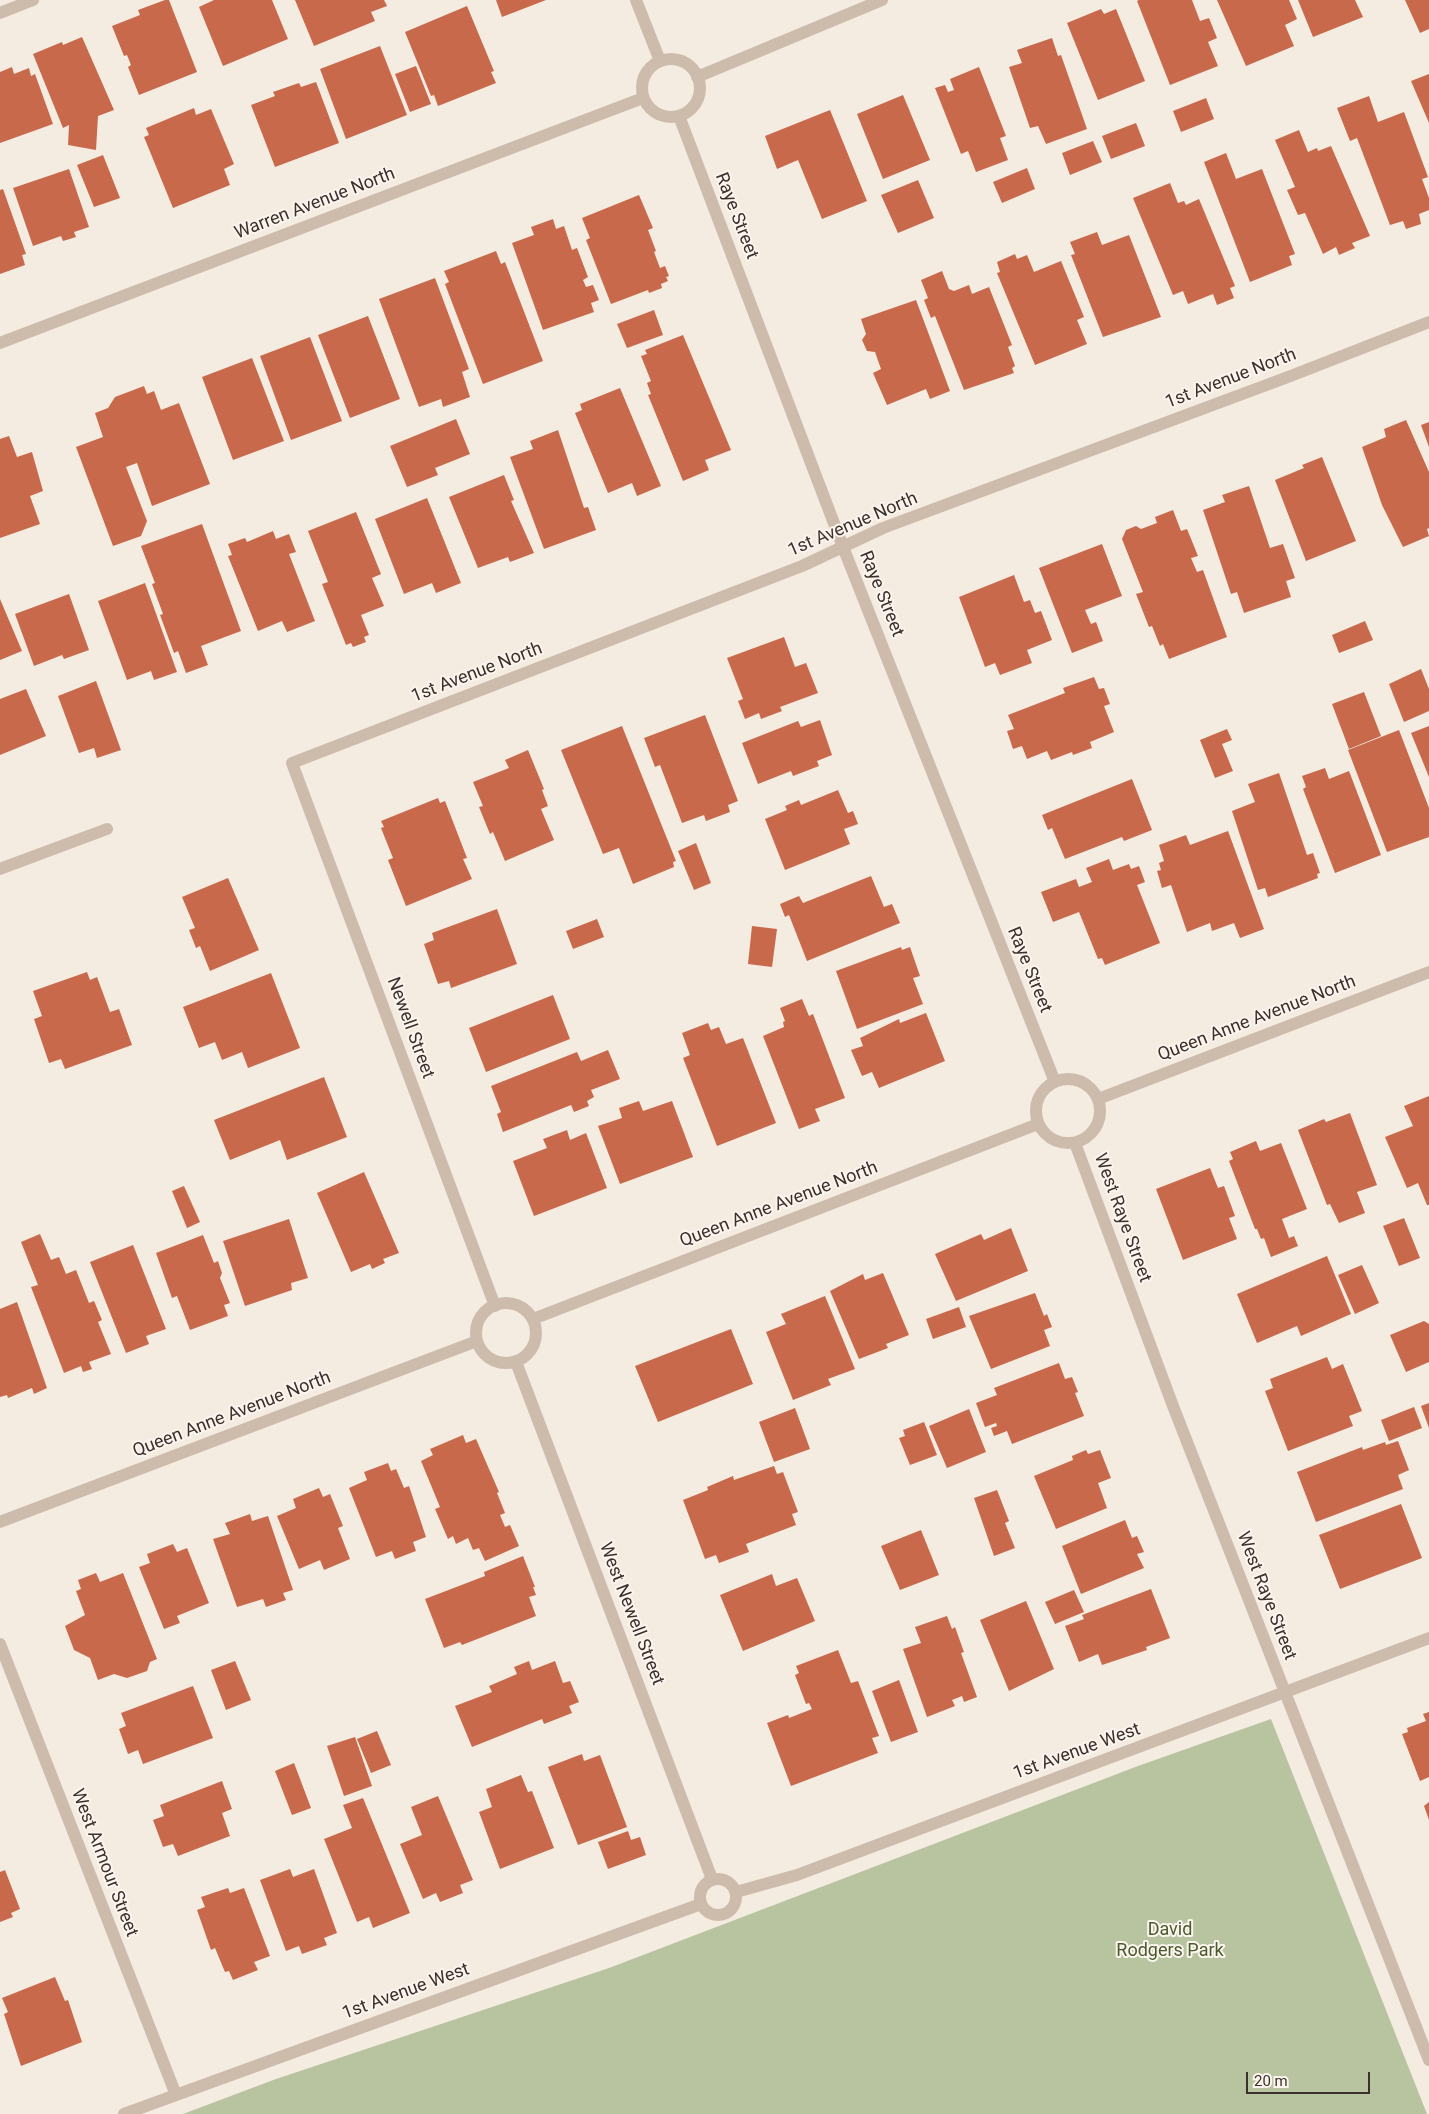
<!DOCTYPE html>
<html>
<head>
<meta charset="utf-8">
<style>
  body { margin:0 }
  #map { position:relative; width:1429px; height:2114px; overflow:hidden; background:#f4ebe1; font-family:Roboto,sans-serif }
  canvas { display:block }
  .scale { position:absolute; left:1246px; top:2072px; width:124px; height:22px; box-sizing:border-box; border:2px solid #3b302b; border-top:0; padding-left:6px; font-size:15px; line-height:18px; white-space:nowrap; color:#3b302b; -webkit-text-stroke:4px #fbf5ee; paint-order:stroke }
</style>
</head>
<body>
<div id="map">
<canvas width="1429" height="2114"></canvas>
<div class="scale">20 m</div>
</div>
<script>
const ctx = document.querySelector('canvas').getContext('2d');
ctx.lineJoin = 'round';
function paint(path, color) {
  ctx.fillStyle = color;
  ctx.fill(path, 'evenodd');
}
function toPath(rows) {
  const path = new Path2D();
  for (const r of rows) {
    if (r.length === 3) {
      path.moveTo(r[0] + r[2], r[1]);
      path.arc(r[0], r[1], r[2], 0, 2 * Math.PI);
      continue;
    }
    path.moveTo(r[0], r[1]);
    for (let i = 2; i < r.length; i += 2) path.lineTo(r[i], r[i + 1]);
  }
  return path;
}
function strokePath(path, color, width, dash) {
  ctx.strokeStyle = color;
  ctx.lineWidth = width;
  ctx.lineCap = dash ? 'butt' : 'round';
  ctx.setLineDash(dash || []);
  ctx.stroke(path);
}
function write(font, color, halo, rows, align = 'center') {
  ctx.font = font + ' Roboto,sans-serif';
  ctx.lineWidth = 4;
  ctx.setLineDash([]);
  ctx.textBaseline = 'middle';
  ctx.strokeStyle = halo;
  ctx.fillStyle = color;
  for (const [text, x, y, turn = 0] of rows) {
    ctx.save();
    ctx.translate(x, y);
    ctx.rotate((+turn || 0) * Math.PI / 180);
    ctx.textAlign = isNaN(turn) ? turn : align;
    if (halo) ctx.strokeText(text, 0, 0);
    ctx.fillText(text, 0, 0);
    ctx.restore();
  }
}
const green = toPath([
  [1271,1719,1427,2114,183,2114,276,2079,609,1968,1138,1766]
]);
const building = toPath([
  [165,0,169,0,197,72,139,95,128,67,131,65,127,55,124,56,112,26,140,15,138,10],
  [214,0,272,0,288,39,223,66,199,7],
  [295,0,384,0,387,6,371,12,375,21,314,46],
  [496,0,546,0,502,17],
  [1139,0,1192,0,1200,21,1209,18,1217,38,1208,42,1218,66,1170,85,1137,1],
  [1217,0,1289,0,1297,19,1285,25,1294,46,1246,66],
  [1298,0,1355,0,1363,17,1313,37],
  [1405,0,1429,0,1429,29,1420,33],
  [467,6,494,71,491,72,496,83,438,106,434,95,431,96,405,32],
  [1101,9,1104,14,1116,9,1145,81,1098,100,1067,23],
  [82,37,114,110,98,116,96,150,68,145,69,125,63,128,33,54,62,42,63,45],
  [1052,38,1058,56,1061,55,1087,129,1046,144,1038,126,1030,128,1009,67,1022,63,1017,50],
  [380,46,407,115,346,139,320,69],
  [416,66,431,104,410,112,395,74],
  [12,67,14,74,29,68,31,76,35,74,53,124,0,143,0,72],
  [979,67,1006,136,1000,138,1008,160,976,172,968,151,961,154,935,88,945,85,948,92,954,90,950,79],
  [1429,74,1429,123,1411,81],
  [316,82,339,143,275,167,251,105,275,96,273,92,299,83,301,87],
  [903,95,930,160,883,179,857,114],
  [1369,96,1378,122,1404,112,1428,177,1422,179,1429,198,1429,210,1419,214,1421,224,1406,229,1403,221,1390,225,1357,138,1350,141,1337,108],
  [1206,98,1214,119,1181,132,1173,111],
  [194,108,196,115,211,109,234,164,224,169,230,185,173,208,144,137,149,135,146,128],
  [830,110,867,201,822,219,798,160,777,169,765,136],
  [1136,123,1145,146,1111,159,1102,136],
  [1299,130,1308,152,1317,148,1318,151,1331,146,1370,236,1352,243,1355,248,1339,255,1336,247,1323,254,1305,213,1298,215,1287,190,1295,187,1275,140],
  [1093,141,1102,162,1070,175,1062,153],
  [1226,153,1236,179,1262,169,1295,254,1289,256,1292,265,1250,282,1204,162],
  [103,155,120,198,94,207,77,165],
  [1027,168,1035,189,1002,203,993,182],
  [69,169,89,227,74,232,76,237,63,241,61,236,33,246,13,188],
  [918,180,934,218,898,233,881,195],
  [1170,183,1178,203,1184,201,1186,205,1199,199,1235,286,1230,288,1234,298,1217,305,1213,294,1188,304,1183,291,1173,295,1133,198],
  [3,189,26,254,22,255,25,265,0,274,0,190],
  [639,195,653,228,648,230,656,251,654,252,660,268,665,266,669,276,666,277,668,281,661,284,662,288,649,293,648,290,611,304,586,240,590,238,582,218],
  [553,219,556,229,564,226,572,250,577,248,588,277,583,280,586,287,593,285,599,300,591,303,594,312,543,330,512,243,534,235,531,227],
  [1097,232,1102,245,1129,235,1161,317,1103,337,1071,255,1075,254,1070,242],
  [496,251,501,264,505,262,543,361,483,384,445,284,449,282,444,271],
  [1015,254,1017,259,1027,255,1034,272,1061,261,1084,317,1077,320,1087,344,1035,365,997,273,1000,272,997,262],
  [942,271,949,289,954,291,969,285,972,294,989,287,1012,345,1008,347,1015,366,1012,368,1014,373,964,390,935,316,931,318,924,300,928,298,921,280],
  [435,278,469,369,462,372,470,397,443,407,441,399,419,407,379,299],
  [916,300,950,391,930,399,926,389,887,405,873,373,881,369,875,352,867,351,862,340,866,334,861,319],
  [654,310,663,335,627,348,617,324],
  [368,316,400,399,350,418,318,335],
  [683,335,731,450,705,460,709,470,683,481,648,395,651,394,647,383,651,381,641,356,647,354,645,350],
  [310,337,342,421,291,440,260,356],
  [252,358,284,441,233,460,202,377],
  [144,386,147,394,154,391,161,410,179,403,210,484,152,506,137,463,126,467,147,521,141,536,113,546,76,447,103,437,95,413,108,408,115,397],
  [620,388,661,486,637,496,632,483,608,493,575,413,582,410,580,404],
  [456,419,470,454,435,468,438,475,407,487,390,446],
  [1406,420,1429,472,1429,528,1427,529,1429,536,1403,547,1382,505,1362,447,1386,437,1384,429],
  [1429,422,1429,447,1421,425],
  [558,430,584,508,588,507,596,530,544,549,510,457,533,449,530,441],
  [9,436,17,457,32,452,43,491,30,496,40,524,0,538,0,439],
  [1322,457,1356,541,1306,561,1275,480,1304,468,1302,465],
  [504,475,514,500,511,501,534,553,510,562,508,557,478,568,449,497],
  [1249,486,1270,548,1283,544,1295,578,1286,581,1291,597,1244,613,1237,592,1231,594,1203,510,1225,502,1222,495],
  [427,498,461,583,436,593,432,583,404,594,375,519],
  [1173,510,1181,531,1187,529,1198,556,1191,558,1197,572,1203,570,1227,637,1169,659,1163,644,1160,646,1152,626,1149,627,1136,594,1143,592,1122,539,1126,530,1136,526,1141,529,1157,523,1155,517],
  [356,512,381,574,372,578,384,606,361,615,369,635,364,637,366,642,353,647,351,643,346,645,322,584,328,582,308,531],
  [202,524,241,631,201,646,208,665,186,673,178,651,174,653,160,615,163,614,152,584,155,583,141,546],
  [273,531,276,539,289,534,296,552,289,554,315,621,287,632,282,621,258,631,228,556,232,555,228,544,245,538,247,542],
  [1102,544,1122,596,1085,610,1091,624,1096,622,1103,641,1072,653,1039,568],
  [1014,575,1024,602,1030,600,1035,613,1041,611,1052,640,1027,650,1032,663,1000,675,995,663,985,667,959,597],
  [145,583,177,672,154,680,151,671,127,680,98,601],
  [69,594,89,650,64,659,62,655,34,666,15,614],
  [0,599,22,651,0,660],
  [1365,621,1373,640,1339,653,1332,635],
  [784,637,795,667,806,663,818,693,780,707,782,711,761,719,759,713,745,719,738,701,743,699,727,658],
  [1421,669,1429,689,1429,711,1404,722,1389,684],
  [1094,677,1099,689,1104,688,1110,704,1104,706,1114,732,1090,742,1092,748,1073,755,1072,752,1051,760,1047,751,1027,759,1022,746,1013,749,1007,731,1014,729,1008,715,1065,693,1063,688],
  [96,681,121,750,97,758,94,748,79,753,58,696],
  [26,689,46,736,0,755,0,699],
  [1364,692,1381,736,1349,749,1332,704],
  [705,715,738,801,728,805,730,812,706,821,704,815,682,823,660,765,655,767,644,738],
  [820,720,832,755,817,761,819,766,793,776,791,771,758,784,742,743,798,721,801,727],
  [622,726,676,861,673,862,674,867,633,884,619,848,603,854,561,750],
  [1429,726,1429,777,1411,733],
  [1227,729,1232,740,1222,744,1233,771,1215,778,1200,740],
  [1399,730,1429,808,1429,837,1387,852,1348,750],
  [528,750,544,789,542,790,548,806,541,809,554,840,505,861,493,832,490,834,479,807,483,806,473,782,509,768,505,760],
  [1325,768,1329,779,1349,771,1381,855,1335,873,1303,789,1306,787,1302,776],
  [1279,773,1307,855,1313,853,1320,873,1317,874,1318,878,1268,897,1265,888,1258,890,1232,811,1255,802,1248,784],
  [1132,779,1152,830,1124,841,1122,837,1065,859,1052,828,1048,830,1042,815],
  [838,790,848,813,853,811,858,824,844,829,850,844,785,870,765,819,787,810,785,806,799,800,801,805],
  [438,798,440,803,445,801,467,858,463,859,472,879,406,906,388,860,393,858,381,828,384,827,381,821],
  [1228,831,1264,929,1240,938,1234,923,1212,931,1210,923,1187,932,1171,885,1162,888,1157,871,1161,870,1159,863,1164,861,1159,845,1186,835,1190,845],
  [696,843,711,883,694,890,678,851],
  [1109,859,1113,870,1129,864,1131,869,1139,866,1145,882,1137,885,1160,943,1105,965,1102,958,1098,959,1079,912,1053,922,1041,892,1076,879,1079,887,1092,882,1086,868],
  [871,876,884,907,892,904,900,923,807,961,789,915,785,917,780,904,799,896,803,903],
  [228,878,259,950,210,971,200,946,196,948,189,930,195,928,182,897],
  [497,909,517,964,451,988,449,981,438,984,424,944,434,940,432,933],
  [597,919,604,937,573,949,566,931],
  [752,926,777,929,772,967,748,964],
  [901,947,902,950,910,947,920,976,913,978,923,1004,857,1029,836,971],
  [87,972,90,980,97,977,110,1012,119,1009,132,1045,65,1069,61,1059,49,1063,34,1019,42,1016,33,991],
  [271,973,300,1048,248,1068,242,1052,222,1060,215,1042,199,1048,183,1007],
  [553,995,570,1039,486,1072,469,1028],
  [802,999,809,1016,813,1014,845,1098,815,1109,820,1121,799,1129,763,1036,784,1027,783,1022,785,1021,780,1008],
  [926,1013,945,1061,879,1088,872,1072,862,1076,851,1050,863,1046,860,1038,899,1019,900,1023],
  [708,1023,711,1030,719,1027,726,1044,743,1038,776,1123,717,1146,683,1058,690,1055,682,1033],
  [608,1050,620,1079,591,1090,594,1097,587,1101,589,1106,574,1112,571,1105,503,1132,497,1114,501,1112,491,1086,577,1052,581,1061],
  [324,1077,347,1137,287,1160,280,1140,230,1160,214,1120],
  [1429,1096,1429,1205,1427,1205,1418,1183,1407,1188,1385,1137,1413,1126,1404,1106],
  [639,1101,643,1111,672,1101,693,1157,620,1184,598,1126,622,1118,619,1108],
  [1350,1113,1377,1185,1357,1192,1365,1213,1339,1223,1330,1204,1327,1205,1298,1130,1324,1119,1326,1122],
  [567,1130,570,1140,586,1133,607,1188,534,1216,513,1161,547,1148,543,1139],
  [1256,1141,1260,1151,1281,1143,1307,1209,1282,1219,1289,1238,1294,1236,1298,1246,1271,1257,1264,1238,1261,1239,1257,1229,1255,1229,1229,1161,1233,1159,1230,1152],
  [1210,1168,1218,1188,1224,1186,1235,1216,1229,1218,1237,1239,1183,1260,1156,1189],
  [364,1172,399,1253,383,1259,385,1263,372,1269,370,1264,351,1272,317,1193],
  [184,1186,200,1222,187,1228,172,1191],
  [1404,1218,1420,1258,1399,1266,1383,1226],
  [289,1219,308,1278,291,1283,292,1290,245,1306,223,1241],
  [1011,1228,1028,1271,956,1301,935,1254,981,1234,984,1240],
  [40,1234,51,1260,59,1257,66,1274,76,1270,89,1303,94,1301,102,1320,98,1322,111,1354,89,1362,92,1369,83,1372,81,1366,64,1373,31,1287,38,1285,21,1242],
  [203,1235,214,1263,218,1261,222,1273,220,1278,230,1303,224,1305,228,1316,190,1330,177,1296,172,1298,156,1253],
  [133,1245,166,1329,146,1336,149,1344,126,1353,90,1262],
  [1327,1256,1351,1314,1301,1336,1297,1326,1257,1343,1237,1294],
  [1362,1265,1379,1303,1355,1314,1338,1275],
  [883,1273,909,1335,886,1344,888,1348,859,1359,830,1291,863,1274,865,1280],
  [1035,1293,1044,1316,1047,1314,1052,1327,1044,1330,1050,1346,991,1369,969,1316],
  [825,1296,855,1369,828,1379,831,1385,793,1400,766,1332,786,1324,781,1314],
  [17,1302,47,1388,34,1394,32,1388,8,1398,7,1395,0,1397,0,1309],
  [959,1307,966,1327,933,1339,926,1319],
  [1424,1321,1429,1324,1429,1362,1406,1372,1390,1335],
  [731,1329,753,1384,658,1422,635,1366],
  [1327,1357,1332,1369,1343,1364,1362,1411,1349,1416,1353,1426,1288,1451,1265,1391,1273,1388,1270,1379],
  [1059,1363,1065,1379,1072,1377,1078,1392,1075,1393,1084,1416,1012,1444,1007,1431,994,1436,991,1428,997,1426,996,1423,985,1427,976,1403,997,1395,994,1388],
  [1429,1403,1429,1428,1421,1406],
  [1414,1407,1422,1428,1389,1441,1381,1420],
  [795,1408,810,1449,774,1462,759,1422],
  [969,1409,986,1452,947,1468,929,1426],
  [924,1422,937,1455,910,1465,899,1438,905,1436,903,1430],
  [463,1435,466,1443,476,1439,499,1492,497,1493,505,1513,500,1515,505,1527,510,1525,519,1546,485,1561,479,1548,473,1550,468,1538,456,1544,453,1536,448,1539,435,1509,440,1507,421,1461,433,1455,430,1449],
  [1398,1441,1409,1470,1398,1475,1403,1489,1316,1522,1297,1472,1362,1447,1363,1450,1385,1442,1386,1445],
  [1086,1450,1088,1454,1100,1450,1111,1478,1098,1483,1107,1508,1056,1529,1034,1476,1073,1460,1072,1456],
  [388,1463,391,1471,396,1469,404,1488,409,1486,426,1537,413,1542,416,1551,395,1559,392,1551,376,1557,349,1488,367,1480,364,1472],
  [774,1466,777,1474,783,1472,798,1512,792,1514,796,1525,746,1544,749,1552,719,1563,716,1555,705,1559,683,1500,708,1490,707,1487,733,1476,734,1480],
  [319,1488,323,1497,330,1494,343,1526,338,1528,350,1559,324,1570,320,1560,299,1569,277,1516,296,1508,293,1499],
  [997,1490,1009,1521,1005,1523,1015,1548,994,1556,974,1498],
  [1401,1504,1422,1558,1340,1589,1319,1535],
  [250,1514,252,1521,268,1516,293,1590,283,1593,286,1600,266,1607,263,1599,237,1607,213,1539,230,1534,225,1523],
  [1125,1520,1132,1538,1137,1536,1144,1552,1137,1554,1144,1568,1081,1594,1062,1546],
  [921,1530,939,1575,900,1590,881,1546],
  [173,1544,177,1552,187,1548,209,1603,177,1616,180,1623,164,1629,139,1567,150,1563,147,1554],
  [523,1556,535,1587,533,1587,536,1595,529,1597,536,1616,462,1645,460,1642,444,1648,425,1599,485,1576,484,1572],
  [96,1573,100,1582,123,1573,157,1659,150,1662,147,1671,127,1678,114,1674,98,1680,90,1658,74,1650,65,1626,85,1615,76,1591,81,1589,78,1580],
  [772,1574,776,1586,797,1578,815,1621,743,1651,720,1595],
  [1151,1589,1170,1638,1146,1647,1147,1650,1102,1665,1098,1654,1079,1662,1065,1626,1084,1619,1082,1615],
  [1074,1590,1084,1612,1055,1624,1045,1602],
  [1026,1601,1054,1669,1009,1691,980,1620],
  [947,1616,952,1629,955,1627,964,1652,961,1653,977,1697,964,1702,962,1696,952,1700,955,1706,927,1717,903,1649,921,1643,915,1627],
  [838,1650,851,1683,858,1681,879,1736,872,1738,878,1753,791,1786,767,1723,788,1715,789,1718,812,1709,809,1703,806,1704,795,1675,799,1673,796,1666],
  [235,1661,251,1700,226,1710,211,1670],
  [529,1661,532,1670,555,1661,563,1683,570,1681,579,1702,569,1706,572,1713,544,1724,542,1719,472,1747,455,1706,492,1692,489,1686,517,1674,514,1667],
  [899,1680,918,1732,891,1742,872,1691],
  [193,1686,213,1738,143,1764,138,1750,128,1754,119,1729,126,1726,121,1713],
  [1429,1712,1429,1777,1420,1781,1402,1734,1408,1732,1407,1728,1426,1721,1423,1714],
  [377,1731,391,1765,371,1773,357,1739],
  [355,1737,372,1786,344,1796,327,1746],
  [582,1754,584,1761,600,1755,627,1827,578,1845,548,1767],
  [294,1763,311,1808,292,1815,275,1771],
  [521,1775,528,1792,532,1791,554,1848,500,1869,479,1812,492,1807,486,1789],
  [222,1781,232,1809,222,1813,230,1836,178,1856,173,1844,163,1847,153,1820,164,1816,160,1805],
  [438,1796,473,1880,460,1885,463,1893,440,1902,436,1893,423,1899,400,1844,422,1835,411,1807],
  [363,1798,410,1913,373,1928,369,1917,357,1922,324,1839,352,1828,343,1805],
  [1429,1802,1429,1820,1424,1806],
  [628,1831,631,1840,640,1837,646,1855,608,1869,598,1842],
  [290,1869,293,1877,314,1869,337,1933,324,1938,327,1945,302,1954,299,1946,286,1951,260,1880],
  [5,1870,20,1909,11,1913,13,1917,0,1922,0,1872],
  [228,1888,230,1893,244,1888,270,1956,254,1962,258,1970,233,1980,229,1971,225,1972,215,1948,211,1950,197,1910,205,1907,201,1897],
  [55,1977,65,2001,68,2000,82,2042,21,2066,4,2014,8,2012,2,1998]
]);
const minor = toPath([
  [636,0,660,61],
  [0,13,33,0],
  [671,88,29],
  [697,77,882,0],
  [679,116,843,547,1055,1082],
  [0,343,643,98],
  [0,869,107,829],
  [1068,1111,32],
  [1098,1099,1429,972],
  [1075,1143,1173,1406,1429,2060],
  [506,1333,30],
  [495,1306,292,763,802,566,883,528,1288,377,1429,322],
  [533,1319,1038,1124],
  [516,1362,712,1879],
  [0,1522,477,1341],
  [0,1644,176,2095],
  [718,1897,18],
  [736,1892,797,1875,1429,1638],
  [124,2114,701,1904]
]);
const streetNames = [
  ["Warren Avenue North",315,204,-21],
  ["Raye Street",736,216,69],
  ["1st Avenue North",1231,379,-21],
  ["1st Avenue North",853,525,-23],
  ["Raye Street",881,594,68],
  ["1st Avenue North",477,673,-21],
  ["Raye Street",1029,970,68],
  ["Queen Anne Avenue North",1257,1019,-21],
  ["Newell Street",410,1028,70],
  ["Queen Anne Avenue North",779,1205,-21],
  ["West Raye Street",1122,1218,70],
  ["Queen Anne Avenue North",232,1415,-21],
  ["West Raye Street",1266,1596,69],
  ["West Newell Street",631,1614,69],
  ["1st Avenue West",1077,1752,-20],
  ["West Armour Street",104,1863,69],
  ["1st Avenue West",406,1992,-20]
];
const parkNames = [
  ["David",1170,1930],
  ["Rodgers Park",1170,1951]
];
paint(green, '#b8c4a0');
paint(building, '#c8694b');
strokePath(minor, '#cdbbac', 12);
write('18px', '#3b302b', '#fbf5ee', streetNames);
write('18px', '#4a5a2e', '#fbf5ee', parkNames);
</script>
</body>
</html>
